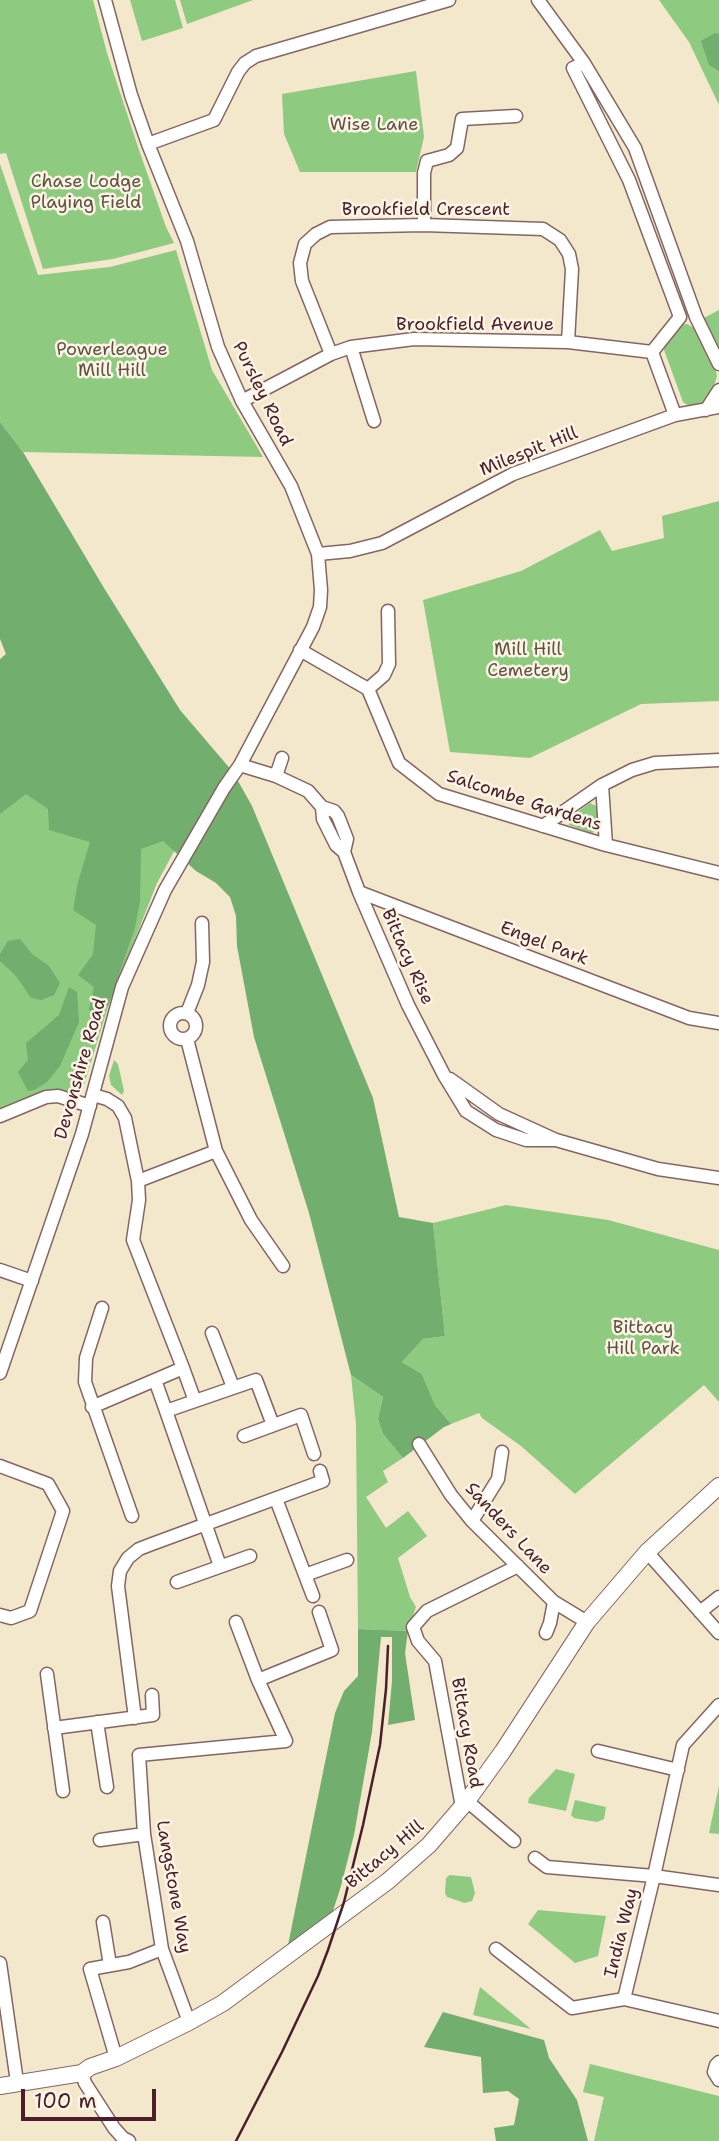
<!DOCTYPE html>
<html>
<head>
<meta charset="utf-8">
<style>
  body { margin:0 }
  #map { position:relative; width:719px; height:2141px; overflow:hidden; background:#f3e7cc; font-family:"Shantell Sans",sans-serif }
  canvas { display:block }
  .scale { position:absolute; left:21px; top:2089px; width:135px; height:32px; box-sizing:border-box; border:4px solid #4a1f2b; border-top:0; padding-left:9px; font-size:21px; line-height:24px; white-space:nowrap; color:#4a1f2b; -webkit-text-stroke:5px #fcf5e5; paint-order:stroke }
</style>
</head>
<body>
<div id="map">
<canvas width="719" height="2141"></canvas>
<div class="scale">100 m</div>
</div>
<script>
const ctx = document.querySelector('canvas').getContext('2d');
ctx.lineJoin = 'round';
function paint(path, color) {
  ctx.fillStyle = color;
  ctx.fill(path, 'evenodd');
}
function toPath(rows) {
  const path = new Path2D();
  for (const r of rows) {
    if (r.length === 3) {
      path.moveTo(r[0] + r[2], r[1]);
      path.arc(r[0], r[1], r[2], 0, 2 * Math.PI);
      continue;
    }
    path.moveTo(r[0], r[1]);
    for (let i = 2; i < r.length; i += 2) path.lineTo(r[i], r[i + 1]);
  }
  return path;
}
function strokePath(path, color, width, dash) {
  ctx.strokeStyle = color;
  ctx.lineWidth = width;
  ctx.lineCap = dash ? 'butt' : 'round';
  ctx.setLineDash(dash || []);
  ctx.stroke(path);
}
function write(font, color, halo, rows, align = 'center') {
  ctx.font = font + ' "Shantell Sans",sans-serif';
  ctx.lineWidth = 5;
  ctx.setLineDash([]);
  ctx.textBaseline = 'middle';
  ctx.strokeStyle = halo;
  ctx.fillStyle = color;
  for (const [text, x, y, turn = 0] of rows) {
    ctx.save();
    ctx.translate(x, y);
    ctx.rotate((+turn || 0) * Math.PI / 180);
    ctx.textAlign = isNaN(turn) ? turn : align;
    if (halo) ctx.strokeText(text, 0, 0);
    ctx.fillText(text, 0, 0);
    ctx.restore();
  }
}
const green = toPath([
  [0,0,93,0,107,53,139,150,166,227,174,243,113,259,43,269,6,153,0,154],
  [130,0,175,0,183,28,142,41],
  [180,0,253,0,187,24],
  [659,0,719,0,719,105,689,42],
  [416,71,424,137,416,172,300,172,284,134,282,94],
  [0,164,38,275,110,267,176,250,212,370,263,457,23,452,0,422],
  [719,310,719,364,698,321],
  [687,324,694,328,715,368,717,376,712,392,703,403,692,408,683,402,663,347,681,325],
  [719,501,719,701,641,704,530,758,450,752,423,600,521,571,600,530,612,551,664,538,662,516],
  [36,786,163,831,179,842,157,883,108,1007,84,1085,71,1095,0,1110,0,802],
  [590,803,598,807,599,829,592,833,569,825,568,819],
  [114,1060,118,1064,124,1091,122,1095,111,1085,109,1076],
  [506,1205,608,1220,719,1250,719,1402,704,1385,575,1494,521,1446,482,1418,479,1413,451,1424,435,1405,422,1374,402,1362,423,1339,445,1336,433,1223],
  [351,1375,383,1397,378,1419,383,1434,403,1458,383,1471,388,1482,366,1497,386,1528,408,1511,427,1536,398,1558,410,1597,416,1607,408,1631,358,1629,356,1424],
  [556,1769,575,1774,566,1811,528,1803,529,1798],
  [719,1786,719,1834,709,1833],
  [575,1800,606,1807,604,1819,597,1822,574,1818,571,1815],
  [450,1875,471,1877,475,1893,472,1901,465,1903,447,1897,445,1893,446,1878],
  [538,1910,606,1916,598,1956,575,1963,528,1924],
  [480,1987,531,2029,473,2015],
  [590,2064,719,2096,719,2141,594,2141,604,2097,583,2092]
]);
const forest = toPath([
  [715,33,719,34,719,71,709,65,701,41],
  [0,422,23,452,104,588,180,710,233,772,252,806,373,1098,399,1217,433,1223,445,1336,423,1339,402,1362,422,1374,435,1405,451,1424,444,1427,403,1458,383,1434,378,1419,383,1397,351,1375,309,1213,254,1037,237,946,236,916,230,897,216,883,196,871,163,841,141,849,140,901,135,928,108,1006,94,1022,89,1009,94,987,78,975,93,954,96,925,73,910,78,882,90,842,49,830,48,809,26,794,0,814,0,659,6,654,0,639],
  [20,939,32,954,49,966,60,983,54,995,41,1000,31,998,16,976,0,961,0,954,8,941],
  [69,987,77,992,79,1022,60,1066,47,1082,34,1090,28,1091,18,1072,28,1060,26,1043,59,1015],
  [358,1629,408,1631,405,1653,415,1720,388,1725,392,1681,392,1637,381,1637,372,1732,354,1835,341,1886,332,1914,288,1945,335,1713,344,1691,358,1676],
  [443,2012,544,2040,549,2058,577,2100,588,2141,496,2141,494,2128,514,2125,519,2099,508,2091,483,2093,481,2057,424,2047]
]);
const minor = toPath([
  [538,0,584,63,635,148,696,317,719,364],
  [584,63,573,68,629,180,680,317,652,352],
  [148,144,214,120,238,72,245,63,256,56,449,0],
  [424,225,424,173,427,161,449,155,457,148,462,119,516,116],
  [351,347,374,421],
  [331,354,302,281,300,263,305,244,316,234,330,227,424,225,543,229,560,240,569,254,572,269,568,342],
  [242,401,331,354,351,347,414,339,568,342,652,352,675,415],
  [706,410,719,390],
  [318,554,350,551,382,543,513,474,675,415,719,407],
  [300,650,368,689,399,763,439,794,606,845,719,873],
  [368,689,384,675,389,664,388,611],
  [240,765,276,776,308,791,322,807,334,811,338,816,347,839,344,852],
  [276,776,282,758],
  [602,785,606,845],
  [322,807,323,819,336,845,344,852,359,892,408,1005,444,1075,466,1111,496,1130,526,1140,556,1140],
  [543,826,602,785,632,770,655,763,719,760],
  [359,892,689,1018,719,1023],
  [183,1026,13],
  [187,1013,198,985,203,962,202,923],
  [187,1039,216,1151,251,1220,283,1266],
  [450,1079,499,1114,556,1140,658,1169,719,1178],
  [93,1095,107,1099,118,1106,125,1118,138,1181,139,1200,133,1240,183,1368,195,1401,166,1411,155,1380,183,1368],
  [0,1116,46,1097,58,1096,90,1106],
  [138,1181,216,1151],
  [0,1270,32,1281],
  [102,1308,86,1358,85,1382,132,1516],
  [212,1333,233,1387],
  [0,1373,82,1134,122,987,165,890,224,788,240,765,313,627,320,607,321,590,318,554,291,486,242,401,218,347,187,241,148,144,131,95,105,0],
  [195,1401,256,1380,273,1425],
  [92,1407,155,1380],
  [166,1411,220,1566],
  [244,1436,301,1415,314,1454],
  [419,1444,451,1495,472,1521,554,1602,587,1622],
  [0,1466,48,1484,63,1511,30,1611,11,1618,0,1615],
  [276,1499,313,1596],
  [472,1521,498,1479,502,1452],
  [647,1552,719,1633],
  [305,1575,347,1560],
  [177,1582,250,1556],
  [700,1612,719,1597],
  [546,1633,550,1623,554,1602],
  [47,1674,63,1791],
  [258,1680,332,1650,319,1612],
  [135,1718,118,1586,120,1571,128,1558,139,1549,152,1544,323,1481,320,1471],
  [97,1722,107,1787],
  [54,1728,153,1715,152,1695],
  [598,1751,678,1770],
  [467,1801,514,1841],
  [462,1807,435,1661,418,1641,413,1627,427,1611,518,1566],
  [100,1840,144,1834],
  [535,1858,547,1867,654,1876,719,1885],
  [103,1922,110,1965],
  [496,1949,572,2008,624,1999,719,2021],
  [0,1963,17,2082],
  [624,1999,654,1876,683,1745,719,1705],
  [189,2022,162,1949,144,1834,139,1755,286,1741,258,1680,236,1622],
  [116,2058,90,1969,129,1962,162,1949],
  [719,2062,716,2065,714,2072,719,2080],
  [82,2073,85,2083,114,2128,123,2138,129,2141]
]);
const major = toPath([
  [0,2086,82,2073,90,2067,116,2058,189,2022,223,2003,388,1881,429,1845,467,1801,503,1751,587,1622,647,1552,719,1486]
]);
const rail = toPath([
  [236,2141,282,2052,318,1976,328,1950,344,1902,363,1825,380,1745,386,1689,388,1646]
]);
const parkNames = [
  ["Wise Lane",374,125],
  ["Chase Lodge",86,182],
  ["Playing Field",86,203],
  ["Powerleague",112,350],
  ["Mill Hill",112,371],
  ["Mill Hill",528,650],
  ["Cemetery",528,671],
  ["Bittacy",643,1328],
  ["Hill Park",643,1349]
];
const streetNames = [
  ["Brookfield Crescent",426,210],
  ["Brookfield Avenue",475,325],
  ["Pursley Road",262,394,64],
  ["Milespit Hill",529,452,-22],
  ["Salcombe Gardens",524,801,18],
  ["Engel Park",544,944,21],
  ["Bittacy Rise",407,957,66],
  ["Devonshire Road",81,1069,-74],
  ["Sanders Lane",508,1529,47],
  ["Bittacy Road",466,1733,80],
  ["Bittacy Hill",385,1855,-40],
  ["Langstone Way",173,1887,80],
  ["India Way",622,1933,-76]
];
paint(green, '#8eca7f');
paint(forest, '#72ae6e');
strokePath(minor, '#856563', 15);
strokePath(major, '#856563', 18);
strokePath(minor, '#fff', 12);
strokePath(major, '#fff', 16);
strokePath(rail, '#4a1f2b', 2.5);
write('18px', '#5e5244', '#fcf5e5', parkNames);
write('18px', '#4a1f2b', '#fcf5e5', streetNames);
</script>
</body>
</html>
